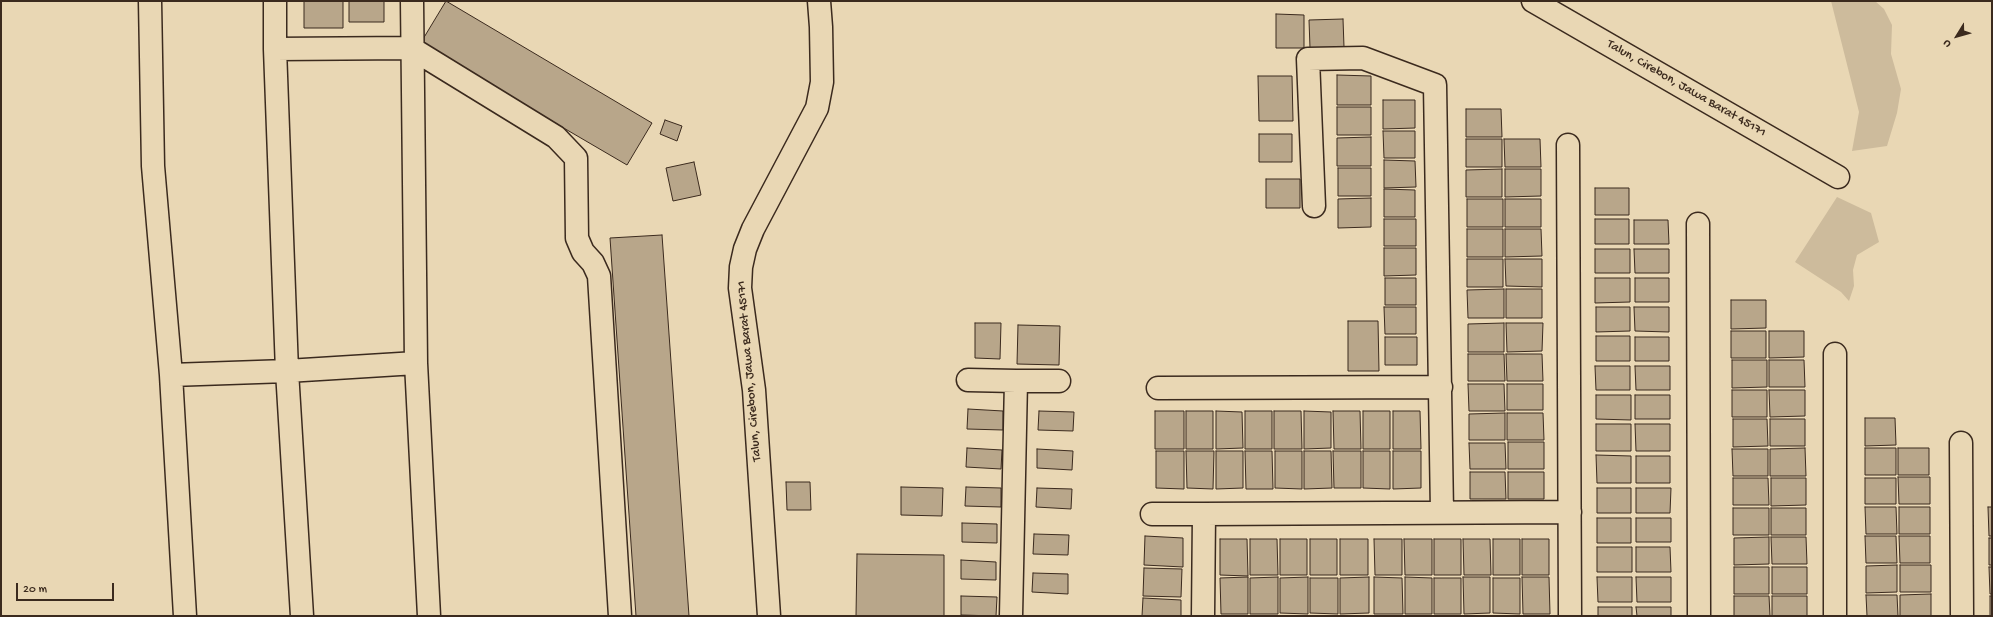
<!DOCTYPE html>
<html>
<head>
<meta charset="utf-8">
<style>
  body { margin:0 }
  #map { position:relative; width:1993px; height:617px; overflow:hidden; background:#e9d7b4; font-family:"Gochi Hand",sans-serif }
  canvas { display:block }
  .frame { position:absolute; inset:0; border:2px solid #3b2a1e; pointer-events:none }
  .north { position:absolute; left:1937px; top:16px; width:40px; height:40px; -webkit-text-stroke:3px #e9d7b4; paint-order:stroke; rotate:233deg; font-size:11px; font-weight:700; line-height:16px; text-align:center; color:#3b2a1e }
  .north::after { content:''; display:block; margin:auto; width:14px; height:18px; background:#3b2a1e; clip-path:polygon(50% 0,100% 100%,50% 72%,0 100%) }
  .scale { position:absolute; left:16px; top:583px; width:98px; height:18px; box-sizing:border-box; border:2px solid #3b2a1e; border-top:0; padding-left:5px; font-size:12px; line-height:14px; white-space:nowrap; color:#3b2a1e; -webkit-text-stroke:3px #e9d7b4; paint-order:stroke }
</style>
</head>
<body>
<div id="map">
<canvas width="1993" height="617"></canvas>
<div class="frame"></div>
<div class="north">U</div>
<div class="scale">20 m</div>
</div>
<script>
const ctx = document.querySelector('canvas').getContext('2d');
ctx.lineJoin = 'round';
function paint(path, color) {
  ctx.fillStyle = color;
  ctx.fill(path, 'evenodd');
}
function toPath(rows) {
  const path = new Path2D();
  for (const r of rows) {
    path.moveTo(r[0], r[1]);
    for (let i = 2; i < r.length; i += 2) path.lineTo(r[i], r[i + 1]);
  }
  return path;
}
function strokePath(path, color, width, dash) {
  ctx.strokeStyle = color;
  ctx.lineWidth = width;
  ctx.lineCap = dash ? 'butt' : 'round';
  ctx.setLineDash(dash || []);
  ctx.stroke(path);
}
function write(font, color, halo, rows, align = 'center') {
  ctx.font = font + ' "Gochi Hand",sans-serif';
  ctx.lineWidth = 3;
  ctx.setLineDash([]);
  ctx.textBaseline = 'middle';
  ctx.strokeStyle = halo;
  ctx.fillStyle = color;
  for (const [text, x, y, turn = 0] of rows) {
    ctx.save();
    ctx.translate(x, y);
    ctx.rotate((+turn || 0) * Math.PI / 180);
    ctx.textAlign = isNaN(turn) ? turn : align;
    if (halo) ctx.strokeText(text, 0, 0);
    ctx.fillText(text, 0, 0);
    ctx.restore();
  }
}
const green = toPath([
  [1831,1,1875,1,1884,9,1892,25,1891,54,1901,89,1897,113,1887,146,1852,151,1859,112],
  [1837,197,1871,213,1879,242,1857,255,1853,270,1854,286,1849,301,1841,292,1795,262]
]);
const building = toPath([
  [304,1,343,1,343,28,304,28,304,1],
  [349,1,384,1,384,22,349,22,349,1],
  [446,1,652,123,627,165,420,44,446,1],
  [1276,14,1304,15,1304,48,1276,48,1276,14],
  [1343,19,1344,47,1310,48,1309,20,1343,19],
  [1337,75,1371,76,1371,105,1337,105,1337,75],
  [1258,76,1292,76,1293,121,1259,121,1258,76],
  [1383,100,1415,100,1415,128,1383,129,1383,100],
  [1337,107,1371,107,1371,135,1337,135,1337,107],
  [1466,109,1501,109,1502,137,1466,137,1466,109],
  [665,120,682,126,677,141,660,134,665,120],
  [1383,131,1415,131,1415,158,1384,158,1383,131],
  [1259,134,1292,134,1292,162,1259,162,1259,134],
  [1371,137,1371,166,1337,166,1337,138,1371,137],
  [1466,139,1502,139,1502,167,1466,167,1466,139],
  [1504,139,1540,139,1541,167,1505,167,1504,139],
  [1384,160,1415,161,1416,187,1384,188,1384,160],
  [694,162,701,195,673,201,666,168,694,162],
  [1338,168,1371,168,1371,196,1338,196,1338,168],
  [1502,169,1502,197,1466,197,1466,170,1502,169],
  [1505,169,1541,169,1541,196,1505,197,1505,169],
  [1266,179,1300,179,1300,208,1266,208,1266,179],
  [1595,188,1629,188,1629,215,1595,215,1595,188],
  [1384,189,1415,190,1415,217,1384,217,1384,189],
  [1371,198,1371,227,1338,228,1338,199,1371,198],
  [1467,199,1503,199,1503,227,1467,227,1467,199],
  [1505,199,1541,199,1541,227,1505,227,1505,199],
  [1384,219,1416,219,1416,246,1384,246,1384,219],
  [1595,219,1629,219,1629,244,1595,244,1595,219],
  [1634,220,1668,220,1669,244,1634,244,1634,220],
  [1467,229,1503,229,1503,257,1467,257,1467,229],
  [1505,229,1541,229,1542,256,1505,257,1505,229],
  [662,235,689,616,636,616,610,238,662,235],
  [1384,248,1416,248,1416,275,1384,276,1384,248],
  [1595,249,1630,249,1630,273,1595,273,1595,249],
  [1634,249,1669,249,1669,273,1635,273,1634,249],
  [1467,259,1503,259,1503,287,1467,287,1467,259],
  [1505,259,1542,259,1542,287,1506,286,1505,259],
  [1385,278,1416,278,1416,305,1385,305,1385,278],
  [1595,278,1630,278,1630,302,1595,303,1595,278],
  [1635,278,1669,278,1669,302,1635,302,1635,278],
  [1504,289,1504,318,1468,318,1467,290,1504,289],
  [1506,289,1542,289,1542,318,1506,318,1506,289],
  [1731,300,1766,300,1766,328,1731,329,1731,300],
  [1384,307,1416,307,1416,334,1385,334,1384,307],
  [1596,307,1630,307,1630,331,1596,332,1596,307],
  [1634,307,1669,307,1669,332,1635,331,1634,307],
  [1348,321,1378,321,1379,371,1348,371,1348,321],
  [975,323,1001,323,1000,359,975,358,975,323],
  [1504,323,1504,352,1468,352,1468,324,1504,323],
  [1506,323,1543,323,1542,351,1507,352,1506,323],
  [1018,325,1060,326,1059,365,1017,364,1018,325],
  [1731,331,1766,331,1766,358,1731,358,1731,331],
  [1769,331,1804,331,1804,357,1769,358,1769,331],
  [1596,336,1630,336,1630,361,1596,361,1596,336],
  [1385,337,1417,337,1417,365,1385,365,1385,337],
  [1635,337,1669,337,1669,361,1635,361,1635,337],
  [1468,354,1504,354,1505,381,1468,381,1468,354],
  [1506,354,1542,354,1543,381,1507,381,1506,354],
  [1732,360,1767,360,1767,387,1732,388,1732,360],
  [1769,360,1804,360,1805,387,1769,387,1769,360],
  [1595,366,1630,366,1630,390,1596,390,1595,366],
  [1635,366,1670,366,1670,390,1636,390,1635,366],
  [1468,384,1504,384,1505,411,1469,411,1468,384],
  [1507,384,1543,384,1543,410,1507,410,1507,384],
  [1732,390,1767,390,1767,417,1732,417,1732,390],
  [1769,390,1805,390,1805,416,1770,417,1769,390],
  [1596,395,1631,395,1631,420,1596,419,1596,395],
  [1635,395,1670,395,1670,419,1635,419,1635,395],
  [968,409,1003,411,1003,430,967,429,968,409],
  [1039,411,1074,412,1073,431,1038,430,1039,411],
  [1155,411,1184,411,1184,449,1155,449,1155,411],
  [1186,411,1213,411,1213,449,1186,449,1186,411],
  [1216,411,1242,412,1243,448,1216,449,1216,411],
  [1245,411,1272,411,1272,449,1245,449,1245,411],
  [1274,411,1301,411,1302,449,1274,449,1274,411],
  [1304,411,1331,412,1331,448,1304,449,1304,411],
  [1333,411,1360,411,1361,449,1334,449,1333,411],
  [1363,411,1390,411,1390,449,1363,449,1363,411],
  [1393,411,1420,411,1421,449,1393,449,1393,411],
  [1505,413,1505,440,1469,440,1469,414,1505,413],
  [1507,413,1543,413,1544,440,1507,440,1507,413],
  [1865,418,1895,418,1896,445,1865,446,1865,418],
  [1733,419,1767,419,1768,446,1733,447,1733,419],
  [1770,419,1805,419,1805,446,1770,446,1770,419],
  [1596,424,1631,424,1631,451,1596,451,1596,424],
  [1635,424,1670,424,1670,451,1636,451,1635,424],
  [1508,442,1544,442,1544,469,1508,469,1508,442],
  [1469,443,1505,443,1506,469,1470,469,1469,443],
  [967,448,1002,450,1001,469,966,467,967,448],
  [1805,448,1806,476,1770,476,1770,449,1805,448],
  [1865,448,1896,448,1896,475,1865,475,1865,448],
  [1898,448,1929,448,1929,475,1898,475,1898,448],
  [1037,449,1073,451,1072,470,1037,468,1037,449],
  [1732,449,1768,449,1768,476,1733,476,1732,449],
  [1156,451,1184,451,1184,489,1156,488,1156,451],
  [1186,451,1214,451,1213,489,1187,488,1186,451],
  [1216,451,1243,451,1243,488,1216,489,1216,451],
  [1245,451,1272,451,1273,489,1246,489,1245,451],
  [1275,451,1302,451,1302,489,1275,488,1275,451],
  [1304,451,1331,451,1332,488,1304,489,1304,451],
  [1333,451,1361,451,1361,488,1334,488,1333,451],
  [1363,451,1390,451,1390,489,1363,488,1363,451],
  [1393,451,1421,451,1421,488,1393,489,1393,451],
  [1596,455,1631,456,1631,483,1597,483,1596,455],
  [1636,456,1670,456,1670,483,1636,483,1636,456],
  [1470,472,1505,472,1506,499,1470,499,1470,472],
  [1508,472,1544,472,1544,499,1508,499,1508,472],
  [1898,477,1930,477,1930,504,1899,504,1898,477],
  [1733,478,1768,478,1769,505,1733,505,1733,478],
  [1771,478,1806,478,1806,505,1771,506,1771,478],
  [1865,478,1896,478,1896,504,1865,504,1865,478],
  [786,482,810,482,811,510,787,510,786,482],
  [901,487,943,488,942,516,901,515,901,487],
  [966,487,1001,488,1001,507,965,506,966,487],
  [1037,488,1072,489,1071,509,1036,507,1037,488],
  [1597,488,1631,488,1631,513,1597,513,1597,488],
  [1636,488,1671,488,1670,513,1636,513,1636,488],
  [1865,507,1896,507,1897,534,1866,534,1865,507],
  [1899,507,1930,507,1930,534,1899,534,1899,507],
  [1988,507,1992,507,1992,536,1989,536,1988,507],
  [1733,508,1769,508,1769,535,1733,535,1733,508],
  [1771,508,1806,508,1806,535,1771,535,1771,508],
  [1597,518,1631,518,1631,543,1597,543,1597,518],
  [1636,518,1671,518,1671,542,1636,542,1636,518],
  [962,523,997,524,997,543,962,542,962,523],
  [1034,534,1069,535,1068,555,1033,554,1034,534],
  [1145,536,1183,538,1183,567,1144,565,1145,536],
  [1865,536,1896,536,1897,563,1866,563,1865,536],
  [1899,536,1930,536,1930,563,1900,563,1899,536],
  [1769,537,1769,564,1734,565,1734,538,1769,537],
  [1771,537,1806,537,1807,564,1772,564,1771,537],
  [1989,538,1992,538,1992,565,1989,565,1989,538],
  [1220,539,1247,539,1248,576,1220,575,1220,539],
  [1250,539,1277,539,1278,575,1250,575,1250,539],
  [1280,539,1307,539,1307,575,1280,575,1280,539],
  [1310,539,1337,539,1337,575,1310,575,1310,539],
  [1340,539,1368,539,1368,575,1340,575,1340,539],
  [1374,539,1402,539,1402,575,1375,575,1374,539],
  [1404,539,1432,539,1432,575,1405,575,1404,539],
  [1434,539,1461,539,1461,575,1434,575,1434,539],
  [1463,539,1490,539,1491,575,1464,575,1463,539],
  [1493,539,1520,539,1520,575,1493,575,1493,539],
  [1522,539,1549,539,1549,575,1522,575,1522,539],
  [1597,547,1632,547,1632,572,1597,572,1597,547],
  [1636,547,1670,547,1671,572,1636,572,1636,547],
  [857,554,944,555,944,616,856,616,857,554],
  [961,560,996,562,996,580,961,579,961,560],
  [1897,565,1897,592,1866,593,1866,566,1897,565],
  [1900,565,1931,565,1931,592,1900,592,1900,565],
  [1734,567,1769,567,1769,594,1734,594,1734,567],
  [1772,567,1807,567,1807,594,1772,594,1772,567],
  [1989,567,1992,567,1992,594,1990,594,1989,567],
  [1144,568,1182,569,1181,597,1143,596,1144,568],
  [1033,573,1068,574,1068,594,1032,592,1033,573],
  [1248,577,1248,614,1221,614,1220,578,1248,577],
  [1278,577,1278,614,1250,614,1250,578,1278,577],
  [1308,577,1308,614,1280,613,1280,578,1308,577],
  [1369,577,1369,613,1340,614,1340,578,1369,577],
  [1374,577,1402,578,1403,614,1374,614,1374,577],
  [1405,577,1432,578,1432,614,1405,614,1405,577],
  [1463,577,1490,577,1490,613,1464,614,1463,577],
  [1522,577,1549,577,1550,614,1523,614,1522,577],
  [1597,577,1632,577,1632,602,1598,602,1597,577],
  [1636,577,1671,577,1671,602,1637,602,1636,577],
  [1310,578,1338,578,1338,614,1310,613,1310,578],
  [1434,578,1461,578,1461,614,1434,614,1434,578],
  [1493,578,1520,578,1520,614,1493,613,1493,578],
  [1931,594,1931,616,1900,616,1900,595,1931,594],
  [1866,595,1897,595,1898,616,1867,616,1866,595],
  [961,596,997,597,996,616,961,615,961,596],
  [1734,596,1769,596,1770,616,1734,616,1734,596],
  [1772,596,1807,596,1807,616,1772,616,1772,596],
  [1990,596,1992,596,1992,616,1990,616,1990,596],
  [1143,598,1181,600,1181,616,1142,616,1143,598],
  [1598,607,1632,607,1632,616,1598,616,1598,607],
  [1636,607,1671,607,1671,616,1637,616,1636,607]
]);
const minor = toPath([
  [150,1,153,166,171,375,185,616],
  [275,1,275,49,287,371,302,616],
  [412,1,416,363,429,616],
  [1533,1,1838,177],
  [275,49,411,48,556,137,576,158,577,238,583,252,593,263,599,276,620,616],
  [1568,145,1570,616],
  [1314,206,1308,59,1363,58,1435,85,1442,512],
  [1698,224,1699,616],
  [1835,354,1835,616],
  [171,375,287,371,416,363],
  [968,380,1016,381,1011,616],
  [1016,381,1059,381],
  [1158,388,1441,387],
  [1961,443,1962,616],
  [1152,514,1204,514],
  [769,616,754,390,740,288,741,267,745,249,753,229,817,108,822,82,821,27,819,1],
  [1203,616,1204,514,1570,512]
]);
const streetNames = [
  ["Talun, Cirebon, Jawa Barat 45171",1686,89,30],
  ["Talun, Cirebon, Jawa Barat 45171",750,371,-95]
];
paint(green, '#cdbb9c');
paint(building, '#b8a68a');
strokePath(building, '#3b2a1e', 1);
strokePath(minor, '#3b2a1e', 25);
strokePath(minor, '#e9d7b4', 22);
write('13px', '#3b2a1e', '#e9d7b4', streetNames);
</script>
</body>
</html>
